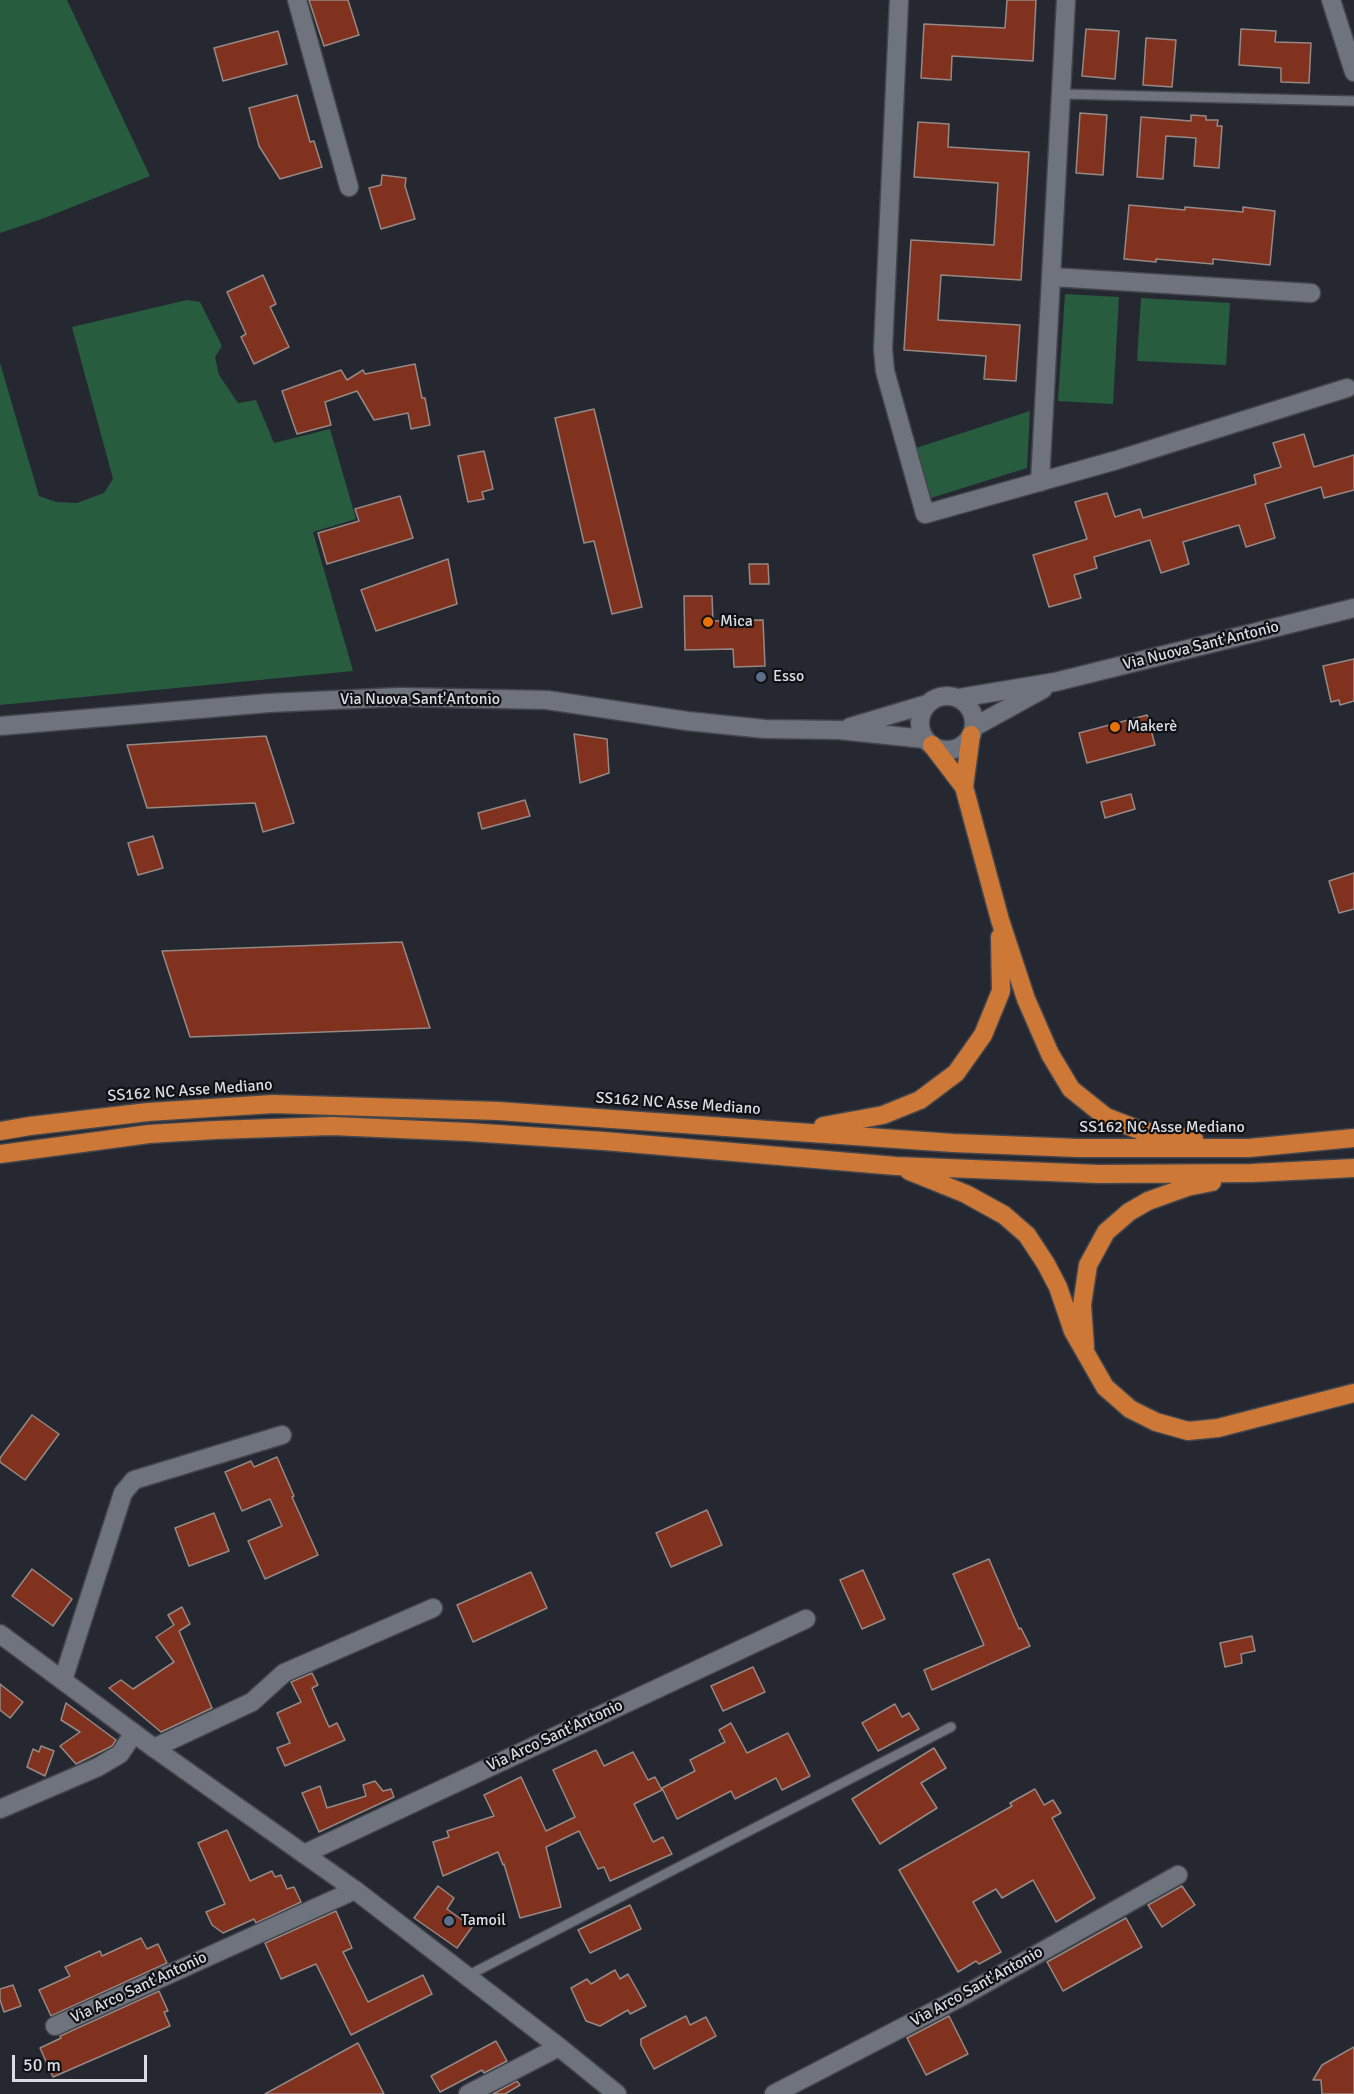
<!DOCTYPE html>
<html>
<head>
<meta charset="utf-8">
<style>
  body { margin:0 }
  #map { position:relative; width:1354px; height:2094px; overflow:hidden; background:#252831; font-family:Signika,sans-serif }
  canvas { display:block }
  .scale { position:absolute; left:12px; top:2055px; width:135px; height:27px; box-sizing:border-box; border:3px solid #dadce2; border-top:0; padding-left:8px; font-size:18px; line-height:21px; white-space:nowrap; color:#dadce2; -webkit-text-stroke:4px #101115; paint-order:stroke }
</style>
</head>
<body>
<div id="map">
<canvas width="1354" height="2094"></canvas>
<div class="scale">50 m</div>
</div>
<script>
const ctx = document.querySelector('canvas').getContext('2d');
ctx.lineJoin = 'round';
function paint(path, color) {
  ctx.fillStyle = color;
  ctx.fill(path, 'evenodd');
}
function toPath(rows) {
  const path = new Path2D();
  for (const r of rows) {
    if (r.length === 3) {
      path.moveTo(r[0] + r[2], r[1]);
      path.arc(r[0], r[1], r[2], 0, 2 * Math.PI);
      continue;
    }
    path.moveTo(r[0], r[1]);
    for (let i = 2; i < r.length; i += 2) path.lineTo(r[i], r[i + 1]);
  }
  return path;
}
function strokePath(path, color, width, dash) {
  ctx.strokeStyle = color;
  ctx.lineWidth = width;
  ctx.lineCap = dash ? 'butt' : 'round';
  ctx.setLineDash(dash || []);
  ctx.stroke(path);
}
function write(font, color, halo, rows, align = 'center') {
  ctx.font = font + ' Signika,sans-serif';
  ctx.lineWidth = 4.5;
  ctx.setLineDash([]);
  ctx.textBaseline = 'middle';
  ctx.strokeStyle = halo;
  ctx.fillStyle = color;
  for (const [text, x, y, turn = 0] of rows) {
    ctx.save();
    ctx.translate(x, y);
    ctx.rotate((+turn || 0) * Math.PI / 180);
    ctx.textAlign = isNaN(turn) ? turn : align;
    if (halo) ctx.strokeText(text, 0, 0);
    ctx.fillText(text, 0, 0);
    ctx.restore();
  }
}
const green = toPath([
  [0,0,67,0,150,176,42,219,0,233],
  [1065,294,1119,297,1113,404,1058,401],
  [1141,298,1230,303,1226,365,1137,361],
  [187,300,200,302,222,346,215,357,219,375,238,403,256,400,274,443,330,429,356,519,313,532,353,671,0,705,0,363,39,496,56,502,77,503,104,493,113,479,72,327],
  [1030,411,1027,468,931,498,916,448]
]);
const building = toPath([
  [309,0,348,0,359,35,324,46,309,0],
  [1007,0,1036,0,1033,61,952,56,951,80,921,78,924,24,1005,28,1007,0],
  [1086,29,1119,31,1115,79,1082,76,1086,29],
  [1241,29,1276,31,1275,42,1311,43,1309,83,1281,82,1281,68,1239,65,1241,29],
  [278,31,287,64,223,81,214,48,278,31],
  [1146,38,1176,40,1172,87,1143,85,1146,38],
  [297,95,310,142,314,141,322,167,280,179,259,146,249,108,297,95],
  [1080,113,1107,115,1103,175,1076,173,1080,113],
  [1191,115,1206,116,1206,120,1218,120,1217,126,1222,126,1219,168,1194,166,1196,138,1166,136,1163,179,1137,177,1141,117,1191,121,1191,115],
  [918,122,949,124,948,147,1029,152,1021,280,941,275,938,320,1020,325,1016,381,984,379,986,356,904,350,911,240,994,245,998,183,914,177,918,122],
  [382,175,406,178,405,186,415,219,381,229,369,188,381,185,382,175],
  [1129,205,1185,210,1185,207,1243,212,1243,207,1275,211,1270,265,1213,259,1213,264,1156,259,1156,262,1124,259,1129,205],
  [263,275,276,304,270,307,289,347,254,364,241,337,246,334,227,292,263,275],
  [415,364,422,398,425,398,430,425,411,429,408,413,374,420,357,391,325,402,331,425,297,434,282,391,341,370,347,380,363,370,365,374,415,364],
  [594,409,642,607,612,614,594,541,584,543,555,418,594,409],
  [1304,434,1314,467,1354,455,1354,490,1324,498,1321,487,1265,504,1275,538,1246,547,1239,525,1183,542,1189,564,1161,573,1150,540,1094,557,1097,568,1074,575,1081,598,1049,607,1033,555,1087,539,1075,502,1107,493,1115,517,1140,509,1143,518,1256,484,1254,475,1281,467,1273,443,1304,434],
  [484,451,493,489,482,492,484,499,468,502,458,456,484,451],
  [400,496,413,538,327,564,318,533,359,521,355,509,400,496],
  [448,559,457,604,376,631,361,590,448,559],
  [749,564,768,564,769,584,750,584,749,564],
  [684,596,712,596,713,621,763,620,765,666,734,667,733,649,685,650,684,596],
  [1354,659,1354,701,1340,705,1339,700,1331,702,1323,666,1354,659],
  [1147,715,1155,745,1087,763,1079,733,1147,715],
  [574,734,607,739,609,773,580,783,574,734],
  [266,736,294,823,263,832,255,803,147,808,127,745,266,736],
  [1131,794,1135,809,1105,818,1101,802,1131,794],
  [525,800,530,816,482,829,478,813,525,800],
  [153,836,163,868,138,875,128,843,153,836],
  [1354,873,1354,909,1339,913,1329,881,1354,873],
  [402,942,430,1028,190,1037,162,951,402,942],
  [32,1415,59,1434,25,1480,0,1462,0,1458,32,1415],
  [277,1457,294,1496,292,1497,318,1555,265,1579,248,1541,282,1526,270,1499,242,1511,225,1472,251,1461,254,1467,277,1457],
  [707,1510,722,1545,671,1567,656,1533,707,1510],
  [214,1513,229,1551,189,1566,175,1528,214,1513],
  [989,1559,1019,1629,1021,1628,1030,1646,932,1690,924,1670,984,1645,953,1574,989,1559],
  [32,1569,72,1599,53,1626,12,1596,32,1569],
  [863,1570,885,1619,862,1629,840,1580,863,1570],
  [531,1572,547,1608,473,1642,457,1605,531,1572],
  [182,1607,190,1624,179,1631,212,1708,161,1732,109,1688,121,1680,133,1689,174,1662,156,1637,174,1625,168,1615,182,1607],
  [1252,1636,1255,1651,1241,1654,1242,1663,1225,1667,1220,1643,1252,1636],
  [753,1667,765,1692,723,1711,711,1686,753,1667],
  [312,1673,318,1685,312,1688,329,1727,337,1723,345,1740,285,1766,277,1748,290,1743,277,1713,301,1702,291,1682,312,1673],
  [0,1684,23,1702,10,1718,0,1710,0,1684],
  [66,1703,116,1740,112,1746,76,1764,60,1746,80,1732,61,1720,66,1703],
  [895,1704,902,1717,909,1713,919,1729,878,1751,862,1723,895,1704],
  [731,1723,747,1753,788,1733,810,1776,782,1790,776,1778,735,1799,731,1791,677,1819,662,1788,695,1771,690,1760,725,1742,719,1730,731,1723],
  [41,1746,54,1751,45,1776,27,1767,33,1749,39,1752,41,1746],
  [934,1748,946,1768,921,1783,937,1808,880,1844,852,1799,934,1748],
  [596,1750,604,1766,633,1752,648,1780,655,1777,662,1790,634,1804,653,1842,663,1837,672,1854,610,1881,604,1867,598,1869,579,1831,546,1847,561,1907,520,1918,504,1864,503,1865,498,1852,443,1876,433,1842,449,1837,447,1831,494,1816,484,1795,521,1777,546,1831,575,1817,553,1770,596,1750],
  [375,1781,383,1791,391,1789,394,1797,319,1832,302,1793,320,1786,327,1808,366,1796,363,1785,375,1781],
  [1035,1789,1044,1805,1053,1800,1061,1813,1052,1818,1095,1898,1056,1922,1033,1880,1002,1898,996,1889,973,1902,1001,1952,979,1964,976,1961,958,1972,899,1870,1012,1806,1010,1803,1035,1789],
  [227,1830,250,1881,272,1871,275,1877,281,1875,287,1889,294,1887,301,1902,256,1923,254,1919,223,1933,212,1925,206,1912,225,1904,198,1843,227,1830],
  [438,1886,454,1898,447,1909,472,1927,457,1948,414,1918,438,1886],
  [1182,1886,1195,1905,1162,1927,1148,1905,1182,1886],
  [630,1905,641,1929,590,1953,578,1930,630,1905],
  [336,1911,352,1948,343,1952,368,2002,423,1975,432,1994,351,2035,316,1964,281,1979,265,1943,336,1911],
  [1126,1918,1142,1947,1063,1991,1047,1962,1126,1918],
  [141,1938,147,1949,158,1944,167,1963,51,2016,39,1990,70,1976,65,1967,100,1951,102,1956,141,1938],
  [615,1970,620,1979,628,1974,646,2006,630,2014,628,2010,600,2026,586,2021,571,1988,587,1979,591,1984,615,1970],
  [13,1985,21,2006,4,2012,0,2000,0,1989,13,1985],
  [159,1991,168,2011,164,2012,170,2026,53,2077,40,2048,61,2038,60,2036,159,1991],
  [686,2016,690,2025,706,2017,716,2036,654,2069,641,2045,641,2039,686,2016],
  [949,2016,968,2054,926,2075,907,2038,949,2016],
  [496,2041,507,2061,484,2073,482,2070,440,2092,431,2076,496,2041],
  [358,2043,384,2094,265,2094,358,2043],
  [1354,2047,1354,2094,1322,2094,1321,2080,1313,2080,1322,2065,1354,2047],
  [517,2081,520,2085,505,2094,493,2094,517,2081]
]);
const lane = toPath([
  [1062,94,1354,101],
  [467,1976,951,1727]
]);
const street = toPath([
  [297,0,349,187],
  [899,0,883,349,885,371,925,514,1117,460,1347,388],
  [1052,277,1311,293],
  [1040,482,1066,0],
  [63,1680,123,1493,134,1480,282,1435],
  [154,1748,252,1702,284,1673,433,1608],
  [0,1809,98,1767,120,1754,134,1733],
  [304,1854,806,1619],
  [55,2026,355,1890],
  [468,2094,559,2047],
  [774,2094,961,1997,1178,1875]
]);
const secondary = toPath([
  [1331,0,1354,72],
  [947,723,27],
  [959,698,1055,682,1354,608],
  [0,726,269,703,399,697,547,700,687,721,765,729,839,730,925,739],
  [850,727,927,704],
  [974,727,1043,689],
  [0,1634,154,1748,355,1890,559,2047,617,2094]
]);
const highway = toPath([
  [971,735,964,787,1000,920,1026,999,1050,1054,1071,1089,1106,1117,1142,1131,1194,1139],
  [932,745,964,787],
  [823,1126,883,1115,920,1100,956,1073,983,1035,1001,991,1000,937],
  [0,1131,30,1126,148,1112,273,1104,498,1111,953,1143,1077,1148,1249,1148,1354,1138],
  [0,1154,149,1134,215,1130,332,1126,468,1132,604,1141,896,1166,1099,1174,1252,1173,1354,1168],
  [909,1171,966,1194,1004,1215,1027,1235,1046,1264,1058,1287,1073,1331,1105,1387,1130,1409,1156,1422,1188,1431,1218,1428,1354,1393],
  [1085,1347,1082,1305,1088,1265,1106,1232,1129,1212,1148,1201,1187,1187,1212,1182]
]);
const markers = [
  [708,622,6,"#e8710a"],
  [761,677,6,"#5c6f8a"],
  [1115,727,6,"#e8710a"],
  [449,1921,6,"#5c6f8a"]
];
const poiNames = [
  ["Mica",720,622],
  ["Esso",773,677],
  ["Makerè",1127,727],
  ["Tamoil",461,1921]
];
const streetNames = [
  ["Via Nuova Sant'Antonio",1201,646,-14],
  ["Via Nuova Sant'Antonio",420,700],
  ["SS162 NC Asse Mediano",190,1091,-4],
  ["SS162 NC Asse Mediano",678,1104,4],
  ["SS162 NC Asse Mediano",1162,1128],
  ["Via Arco Sant'Antonio",555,1736,-25],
  ["Via Arco Sant'Antonio",977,1987,-29],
  ["Via Arco Sant'Antonio",139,1988,-25]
];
paint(green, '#275c3e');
paint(building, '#80321f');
strokePath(building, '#968985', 1.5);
strokePath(lane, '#43464d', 12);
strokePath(street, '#43464d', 21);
strokePath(secondary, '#43464d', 21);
strokePath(highway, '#43464d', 21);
strokePath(lane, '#6f737d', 9);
strokePath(street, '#6f737d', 18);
strokePath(secondary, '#6f737d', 18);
strokePath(highway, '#cd7836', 18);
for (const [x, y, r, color] of markers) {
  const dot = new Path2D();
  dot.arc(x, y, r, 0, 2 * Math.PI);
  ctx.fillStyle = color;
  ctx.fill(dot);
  strokePath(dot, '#101115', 2);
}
write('16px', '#dadce2', '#101115', poiNames, 'left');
write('16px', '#dadce2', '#101115', streetNames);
</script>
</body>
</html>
